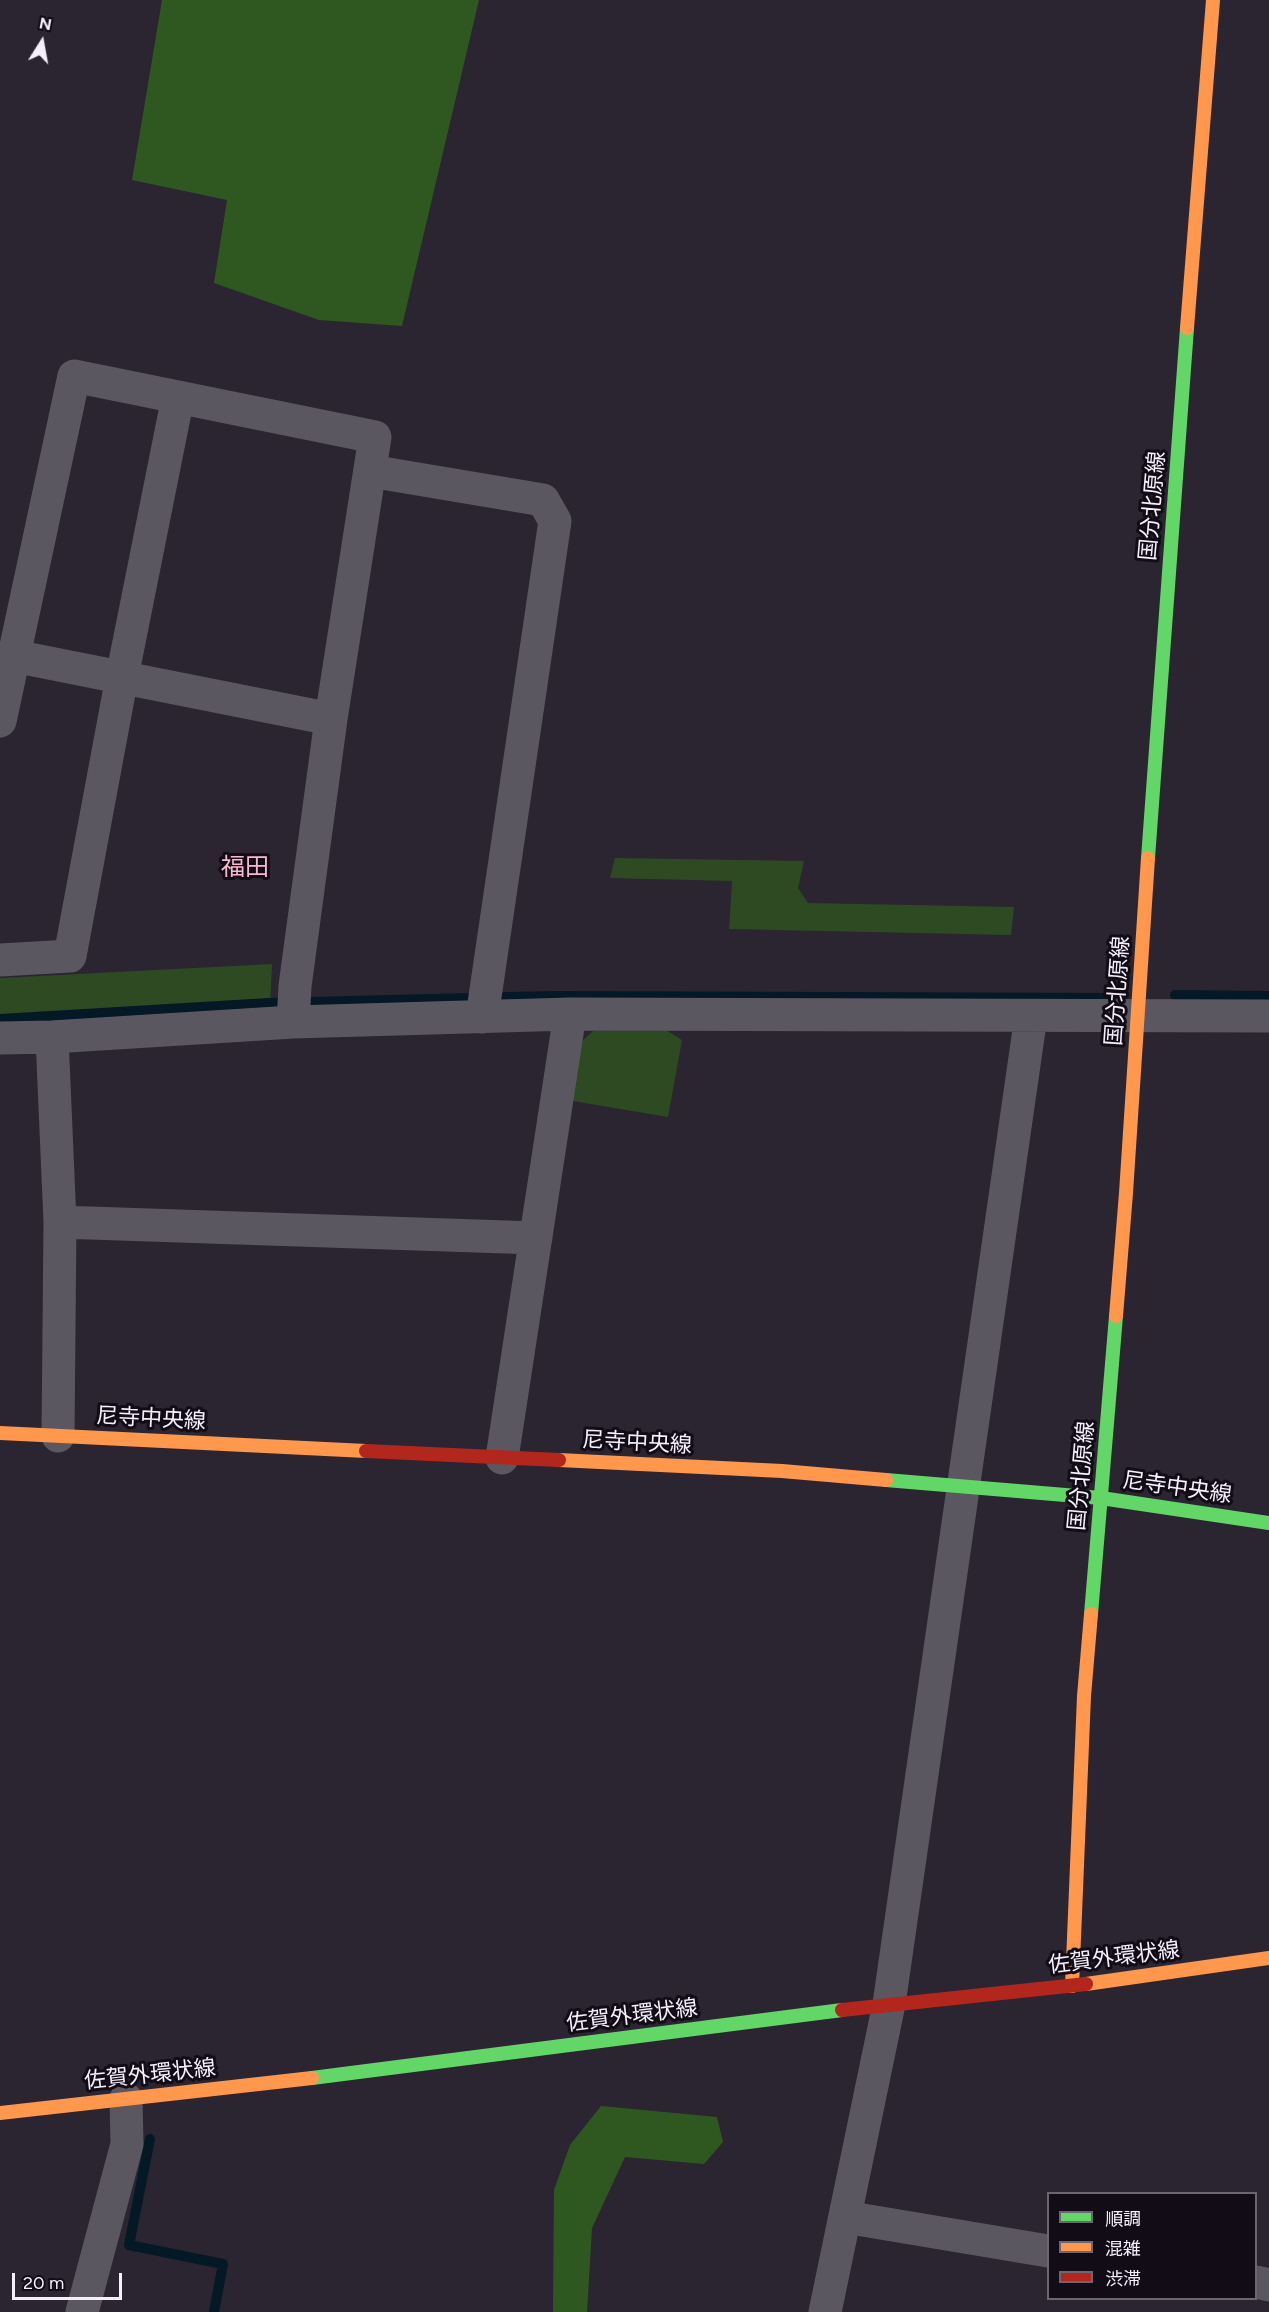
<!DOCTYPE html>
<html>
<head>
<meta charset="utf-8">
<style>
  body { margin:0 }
  #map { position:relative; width:1269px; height:2312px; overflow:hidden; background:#2b2531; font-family:Figtree,"Noto Sans JP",sans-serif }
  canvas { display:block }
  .legend { position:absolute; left:1047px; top:2192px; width:210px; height:108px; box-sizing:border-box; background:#110c16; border:2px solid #6c6672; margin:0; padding:8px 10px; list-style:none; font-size:18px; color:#f5eefd }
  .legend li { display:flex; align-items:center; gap:12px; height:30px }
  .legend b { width:30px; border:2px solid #6c6672 }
  .north { position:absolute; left:12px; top:12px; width:60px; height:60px; -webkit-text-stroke:4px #110c16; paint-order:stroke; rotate:11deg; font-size:16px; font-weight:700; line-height:24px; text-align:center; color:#f5eefd }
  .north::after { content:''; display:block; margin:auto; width:21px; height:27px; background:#f5eefd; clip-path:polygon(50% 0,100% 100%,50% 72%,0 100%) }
  .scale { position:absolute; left:12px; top:2273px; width:110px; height:27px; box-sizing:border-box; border:3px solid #f5eefd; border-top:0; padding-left:8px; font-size:18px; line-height:21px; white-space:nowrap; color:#f5eefd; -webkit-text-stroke:4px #110c16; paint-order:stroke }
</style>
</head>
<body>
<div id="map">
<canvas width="1269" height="2312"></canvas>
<ul class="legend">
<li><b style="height:8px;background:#63d668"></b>順調</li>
<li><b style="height:8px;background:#ff974d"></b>混雑</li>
<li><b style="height:8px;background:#b3261e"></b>渋滞</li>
</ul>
<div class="north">N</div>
<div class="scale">20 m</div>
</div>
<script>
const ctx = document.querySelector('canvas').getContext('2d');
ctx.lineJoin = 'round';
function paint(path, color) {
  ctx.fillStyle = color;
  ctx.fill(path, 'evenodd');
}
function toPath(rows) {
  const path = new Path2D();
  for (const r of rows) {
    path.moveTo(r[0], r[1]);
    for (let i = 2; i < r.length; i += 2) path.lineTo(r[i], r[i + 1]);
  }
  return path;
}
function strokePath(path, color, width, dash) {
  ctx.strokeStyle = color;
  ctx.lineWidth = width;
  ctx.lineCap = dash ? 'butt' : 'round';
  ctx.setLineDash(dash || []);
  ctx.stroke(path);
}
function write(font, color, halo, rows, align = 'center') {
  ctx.font = font + ' Figtree,"Noto Sans JP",sans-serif';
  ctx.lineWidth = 6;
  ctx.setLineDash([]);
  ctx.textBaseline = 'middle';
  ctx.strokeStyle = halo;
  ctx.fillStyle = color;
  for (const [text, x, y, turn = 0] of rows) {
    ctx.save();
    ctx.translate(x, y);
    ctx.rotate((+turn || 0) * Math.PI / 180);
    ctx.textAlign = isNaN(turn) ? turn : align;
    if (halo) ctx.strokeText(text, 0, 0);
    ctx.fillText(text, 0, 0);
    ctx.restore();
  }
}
const green = toPath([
  [615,858,804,861,798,888,808,903,1014,907,1011,935,729,929,732,881,610,878],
  [272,964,270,1009,0,1025,0,978],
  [666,1030,682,1040,668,1117,573,1101,578,1045,593,1031]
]);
const forest = toPath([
  [162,0,479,0,402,326,319,320,214,283,227,200,132,180],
  [601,2106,717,2117,723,2142,704,2164,625,2157,592,2228,587,2312,553,2312,554,2190,570,2145]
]);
const stream = toPath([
  [1175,995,1269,996],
  [0,1019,269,1003,553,996,1104,998],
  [150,2139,129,2245,223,2264,214,2312]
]);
const street = toPath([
  [370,471,543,500,555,521,482,1017],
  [14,656,331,719],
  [0,721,74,376,375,437,331,719,295,986,293,1022],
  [0,960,70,956,122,677,178,397],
  [52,1037,60,1222,58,1436],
  [0,1038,52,1037,293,1022,570,1014,1269,1016],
  [60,1222,536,1238],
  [502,1458,570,1014],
  [845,2217,1048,2251],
  [1256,2282,1269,2285],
  [82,2312,127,2144,126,2099],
  [825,2312,889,2004,1031,1016]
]);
const fast = toPath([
  [1148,858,1187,328],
  [886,1480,1101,1498,1269,1523],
  [1091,1614,1116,1316],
  [312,2078,842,2010]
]);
const slow = toPath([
  [1187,328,1213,0],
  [1116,1316,1126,1193,1148,858],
  [0,1433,366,1451],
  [559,1460,782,1471,886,1480],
  [1086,1984,1269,1958],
  [1072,1986,1084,1696,1091,1614],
  [0,2113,312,2078]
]);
const jam = toPath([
  [366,1451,559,1460],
  [842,2010,1086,1984]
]);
const streetNames = [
  ["国分北原線",1153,506,-85],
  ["国分北原線",1118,991,-86],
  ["尼寺中央線",151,1419,3],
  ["尼寺中央線",637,1443,3],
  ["国分北原線",1082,1476,-85],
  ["尼寺中央線",1177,1488,8],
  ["佐賀外環状線",1114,1958,-7],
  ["佐賀外環状線",632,2016,-7],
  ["佐賀外環状線",150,2075,-6]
];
const neighbourhoodNames = [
  ["福田",245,868]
];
paint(green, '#2d4a22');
paint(forest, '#2f5820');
strokePath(stream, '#041826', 10);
strokePath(street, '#5b5760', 33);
strokePath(fast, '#63d668', 14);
strokePath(slow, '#ff974d', 14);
strokePath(jam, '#b3261e', 14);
write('22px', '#f5eefd', '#110c16', streetNames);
write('24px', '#fab8ce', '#110c16', neighbourhoodNames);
</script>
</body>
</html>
